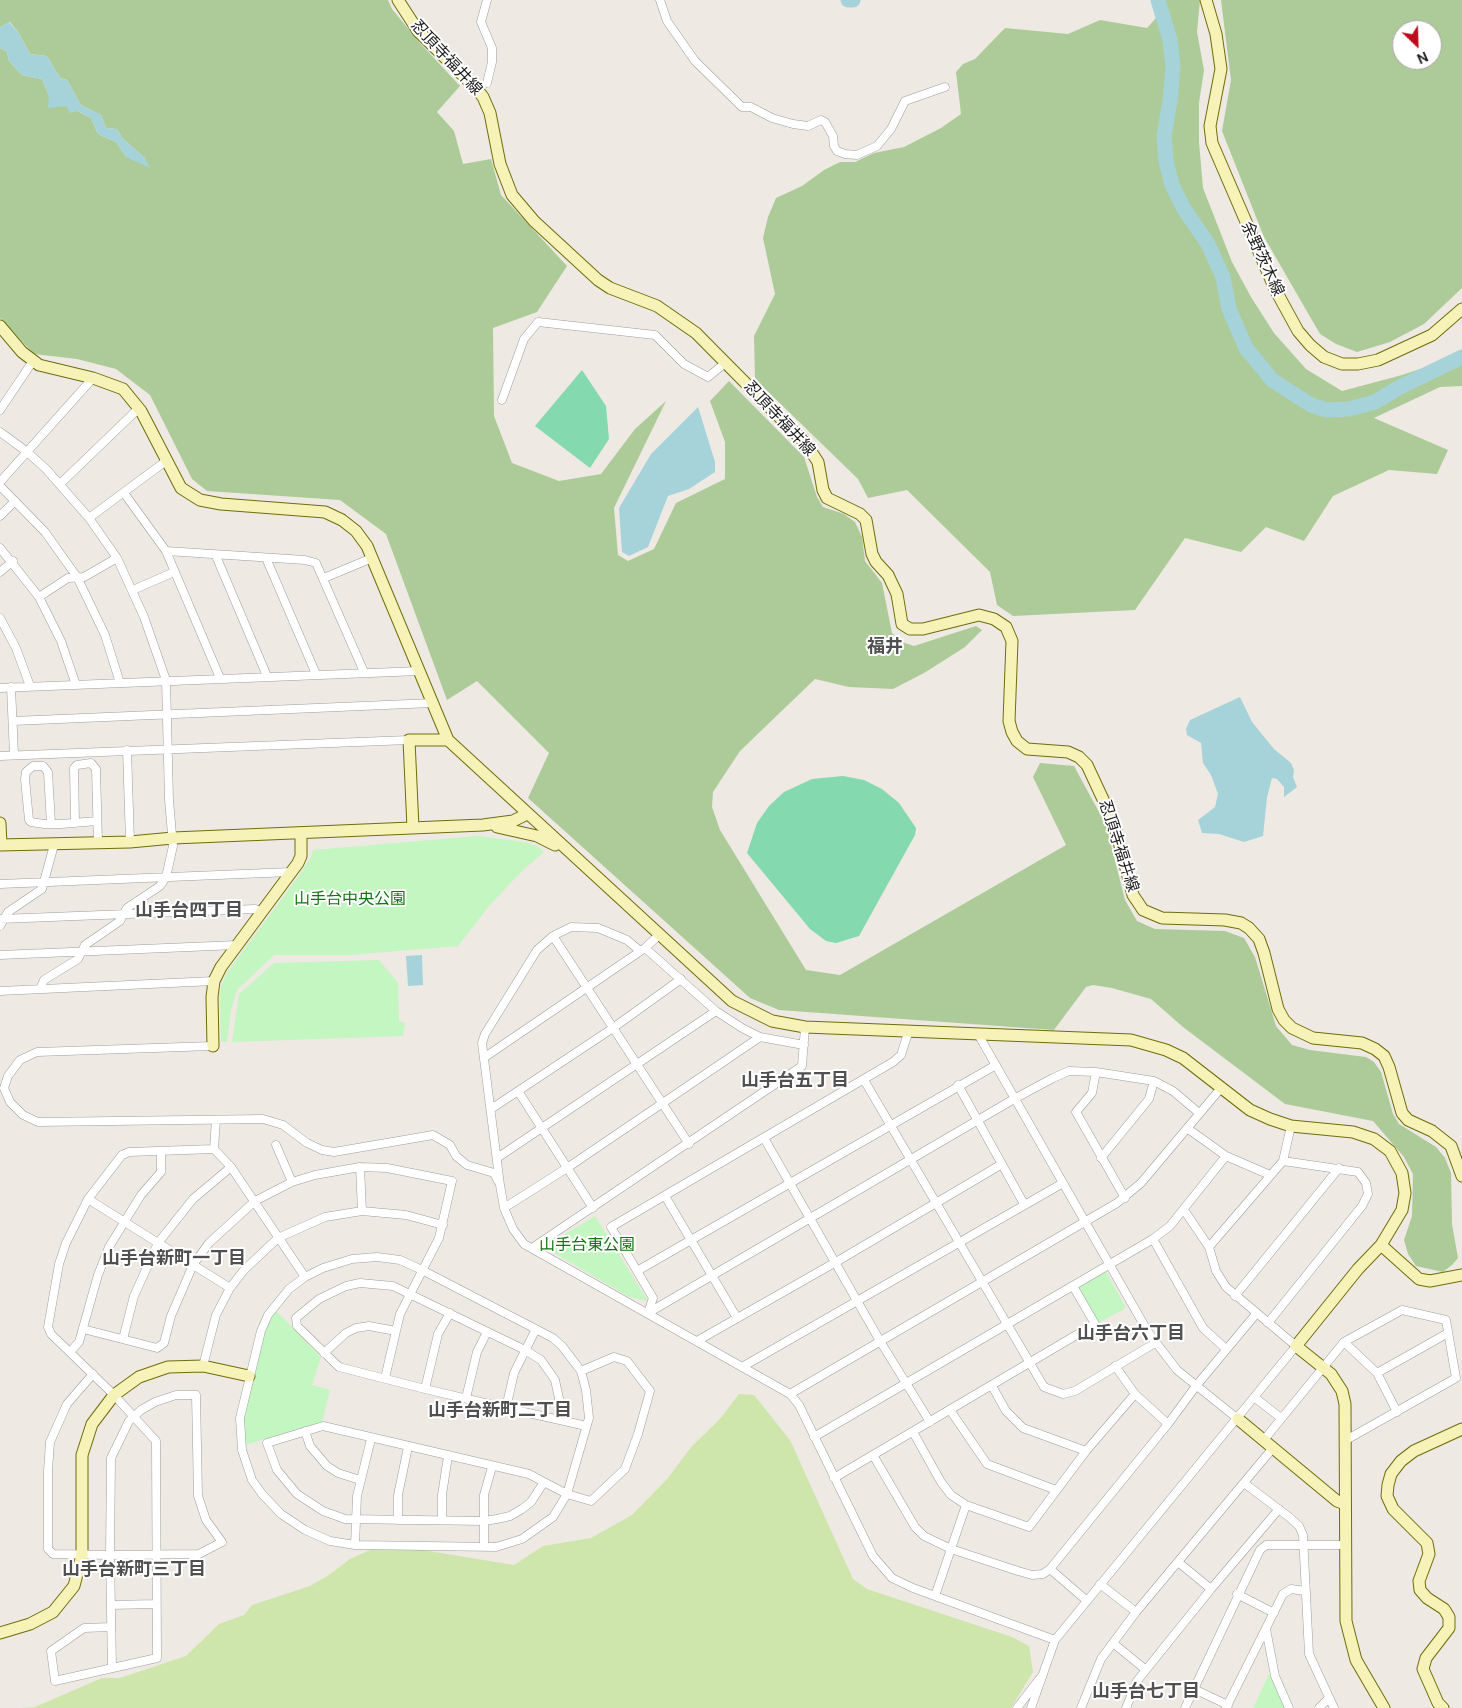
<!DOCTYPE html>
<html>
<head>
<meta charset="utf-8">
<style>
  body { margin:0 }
  #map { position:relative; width:1462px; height:1708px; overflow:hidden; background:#eee9e3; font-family:"DM Sans",sans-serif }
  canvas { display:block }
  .north { position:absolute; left:1392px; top:20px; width:50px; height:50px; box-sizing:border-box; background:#fff; border:1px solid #a5a5a5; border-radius:50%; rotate:156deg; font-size:14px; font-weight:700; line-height:20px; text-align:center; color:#1d1d1d }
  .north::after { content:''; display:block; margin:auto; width:18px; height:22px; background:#c00a1d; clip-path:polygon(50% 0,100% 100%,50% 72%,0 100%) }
</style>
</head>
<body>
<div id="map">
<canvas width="1462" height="1708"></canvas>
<div class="north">N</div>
</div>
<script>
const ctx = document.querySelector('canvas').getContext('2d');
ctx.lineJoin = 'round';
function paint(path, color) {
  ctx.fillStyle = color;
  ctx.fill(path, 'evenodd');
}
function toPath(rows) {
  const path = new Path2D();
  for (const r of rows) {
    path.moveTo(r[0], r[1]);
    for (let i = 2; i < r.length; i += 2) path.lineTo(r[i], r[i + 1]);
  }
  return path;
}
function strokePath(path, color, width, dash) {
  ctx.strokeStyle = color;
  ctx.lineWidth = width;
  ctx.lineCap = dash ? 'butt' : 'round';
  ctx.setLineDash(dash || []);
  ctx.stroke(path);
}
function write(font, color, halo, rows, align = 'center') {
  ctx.font = font + ' "DM Sans","Noto Sans JP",sans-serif';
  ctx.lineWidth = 4;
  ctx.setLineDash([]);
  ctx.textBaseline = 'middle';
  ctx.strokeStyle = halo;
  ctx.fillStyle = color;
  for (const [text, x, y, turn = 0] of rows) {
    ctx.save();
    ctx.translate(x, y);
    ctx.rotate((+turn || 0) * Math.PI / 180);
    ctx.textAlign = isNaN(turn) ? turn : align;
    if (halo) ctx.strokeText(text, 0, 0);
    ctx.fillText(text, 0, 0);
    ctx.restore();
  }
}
const grass = toPath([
  [739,1394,754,1395,790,1440,853,1579,867,1589,1012,1637,1029,1646,1033,1672,1011,1708,22,1708,35,1707,102,1678,120,1678,186,1656,219,1624,244,1615,252,1605,310,1586,329,1575,350,1559,379,1546,404,1547,514,1565,543,1546,591,1538,632,1515,668,1478,691,1447,719,1420]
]);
const forest = toPath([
  [0,0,388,0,392,9,420,43,460,86,437,112,454,131,463,164,491,159,501,195,567,266,537,312,493,328,494,416,512,463,559,481,601,474,635,429,666,401,614,508,618,555,628,561,654,549,676,503,725,479,725,442,710,401,729,381,804,457,817,497,823,507,844,514,855,522,862,537,865,561,882,583,892,633,902,642,914,646,976,626,982,630,965,647,924,673,893,689,849,687,815,679,740,751,713,792,712,807,720,830,806,970,840,975,1066,845,1033,777,1040,763,1074,766,1106,825,1125,900,1137,921,1155,929,1225,931,1244,938,1255,957,1276,1026,1292,1045,1310,1050,1366,1057,1374,1062,1381,1072,1393,1114,1399,1124,1436,1147,1445,1158,1451,1173,1452,1224,1458,1258,1452,1265,1443,1272,1416,1266,1408,1254,1404,1240,1412,1216,1413,1174,1404,1157,1373,1121,1285,1104,1183,1027,1151,999,1112,988,1093,985,1086,987,1054,1030,779,1010,750,998,528,798,549,753,477,681,447,700,386,534,340,500,207,491,192,479,150,395,116,369,77,359,34,354,0,318,0,48,7,52,9,61,22,75,42,79,49,96,91,118,98,134,116,142,126,157,145,158,122,138,117,129,106,128,101,115,81,105,67,80,60,78,47,56,30,54,18,32,10,22,0,27],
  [1164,0,1200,0,1197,32,1204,70,1199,103,1199,142,1203,188,1232,262,1251,297,1274,333,1306,369,1342,391,1402,375,1462,355,1462,386,1440,387,1374,418,1448,450,1437,474,1389,470,1333,496,1304,541,1266,527,1241,552,1185,538,1135,610,1013,616,997,605,990,572,907,490,868,498,858,479,755,379,754,336,775,294,763,238,768,217,776,198,802,186,824,170,840,162,855,162,874,153,904,147,941,128,961,114,956,72,963,64,975,59,1005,28,1068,34,1100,20,1147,28,1156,18],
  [1221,0,1462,0,1462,288,1424,324,1390,342,1357,352,1336,344,1320,334,1264,237,1222,131,1231,80],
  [1402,30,1432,30,1432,60,1402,60]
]);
const park = toPath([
  [478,836,524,842,537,846,544,852,523,870,489,906,458,946,349,955,274,955,237,990,231,1010,227,1042,221,1042,220,996,221,986,228,971,295,881,310,859,313,850],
  [379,960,398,983,399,1021,405,1023,403,1036,232,1042,239,994,274,963],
  [595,1216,648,1301,629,1297,544,1247],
  [1105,1270,1126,1308,1098,1323,1076,1286],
  [276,1311,321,1357,312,1385,330,1390,322,1422,245,1445,243,1417,266,1328],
  [1269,1674,1285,1708,1253,1708]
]);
const pitch = toPath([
  [582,370,606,406,609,439,590,468,535,426],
  [843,776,864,780,882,789,899,803,916,828,915,835,859,936,836,943,826,941,810,929,747,853,757,823,769,806,784,792,812,779]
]);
const water = toPath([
  [9,22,18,32,30,54,47,56,60,78,67,80,81,105,101,115,106,128,117,129,122,138,145,158,150,168,126,157,116,142,98,134,91,118,78,111,70,113,66,106,48,108,49,96,42,79,22,75,9,61,7,52,0,48,0,27],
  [698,407,715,462,715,472,689,489,668,496,648,547,629,556,622,552,619,508,651,454],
  [1240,697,1252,722,1274,749,1291,763,1294,770,1293,777,1297,787,1284,797,1284,787,1277,779,1272,778,1267,797,1263,836,1244,842,1219,834,1202,833,1198,820,1215,807,1218,794,1211,775,1203,763,1201,743,1187,735,1186,729,1190,720],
  [422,955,423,985,408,986,406,956]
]);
const river = toPath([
  [848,0,853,0],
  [1158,0,1170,40,1173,67,1170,101,1164,136,1166,161,1172,185,1184,209,1208,244,1223,277,1229,309,1246,348,1272,380,1311,405,1327,410,1349,409,1375,402,1398,388,1462,357]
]);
const street = toPath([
  [660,0,667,21,695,61,742,107,751,107,772,118,793,124,808,126,821,120,825,122,833,136,834,146,837,151,845,154,857,155,877,146,891,129,905,101,945,87],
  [487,83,492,62,492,48,481,22,487,0],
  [502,400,524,339,538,322,655,335,684,364,708,377,724,364],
  [0,410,33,361],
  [0,432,26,451,46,469,89,518,117,558,144,617,166,680,169,800,173,846,166,877,160,886,127,908,120,921,85,945,78,959,44,980,40,989],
  [0,482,93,378],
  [60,484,139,408],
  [0,486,45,532,77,577,105,635,120,683],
  [124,493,166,551,305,560,316,563,364,672],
  [0,516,15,501],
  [89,518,166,461],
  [0,548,39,597,61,641,76,685],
  [166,551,220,678],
  [216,556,267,676],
  [266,558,316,674],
  [0,572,13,561],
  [324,578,372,558],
  [133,590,174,572],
  [39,597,68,578,84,577,117,558],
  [0,618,16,648,30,686],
  [11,687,14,755],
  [0,688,419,671],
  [13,721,432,703],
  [127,750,130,842],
  [0,756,409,740],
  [75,823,74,768,77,765,91,763,96,769,98,843],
  [51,824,48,772,43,766,33,766,26,772,25,779,29,820,31,822,44,824,61,824,97,821],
  [0,884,291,872],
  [0,919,255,909,262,912],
  [0,926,8,912,42,889,54,845],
  [553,936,689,1144],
  [645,948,716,1011,742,1028,760,1037,804,1045],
  [640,951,627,940,598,928,571,927,553,936,537,950,485,1034,482,1043,500,1185,504,1208,513,1229,524,1244,790,1394,799,1405,873,1556,892,1578,913,1588,1055,1640],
  [0,955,237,945],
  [0,991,214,981],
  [978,1034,1148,1332,1177,1370,1238,1419],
  [213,1046,37,1052,20,1060,8,1076,4,1088,10,1102,23,1115,38,1122,263,1119,283,1125,307,1143,322,1150,334,1152,433,1135,450,1145,456,1156,467,1165,494,1173,498,1181],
  [485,1057,645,948,660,934],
  [1096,1072,1092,1093,1076,1112,1125,1198],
  [864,1080,1044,1387,1063,1394,1075,1391,1155,1343],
  [958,1085,1024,1204],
  [518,1091,593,1208],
  [491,1109,613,1028,681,979],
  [1187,1128,1226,1156,1270,1175],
  [764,1138,880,1341,930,1422],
  [276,1145,292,1182],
  [214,1149,216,1120],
  [497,1158,716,1011],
  [1101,1158,1149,1099,1154,1081],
  [360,1167,362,1211],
  [665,1196,737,1318],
  [88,1199,230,1288],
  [504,1208,567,1168,760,1037],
  [1153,1239,1203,1328,1226,1349],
  [1209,1247,1283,1161,1291,1126],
  [532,1248,802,1066,805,1027],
  [377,1257,400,1260,422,1270,553,1338,562,1346,581,1371,586,1390,589,1418,567,1494,553,1517,522,1539,496,1547,355,1545,330,1541,305,1530,281,1514,262,1494,252,1480,242,1450,240,1418,261,1331,268,1315,289,1289,305,1277,323,1268,352,1259,377,1257],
  [637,1271,996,1065],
  [1235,1296,1339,1168],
  [648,1313,1014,1099,1053,1078,1069,1071,1096,1072,1154,1081,1173,1091,1199,1113],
  [648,1313,653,1298,611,1227,893,1062,901,1055,909,1030],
  [1268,1323,1362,1206,1368,1194,1366,1183,1358,1172,1283,1161],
  [83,1329,157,1348,164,1343,171,1316,193,1265,209,1243,255,1201,292,1182,315,1175,360,1167,387,1168,452,1181,439,1238,400,1314,385,1378],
  [123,1339,134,1296,158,1243,193,1199,231,1167],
  [697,1341,836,1262,1002,1164],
  [1344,1342,1377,1373,1448,1333],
  [70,1352,79,1342,98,1275,109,1247,141,1195,161,1172,161,1151],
  [324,1353,346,1333,356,1328,369,1326,396,1331],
  [203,1366,216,1315,230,1288,244,1270,278,1238,325,1217,362,1211,406,1215,443,1225],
  [1115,1366,1135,1394,1168,1424],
  [742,1367,1063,1183],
  [1377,1373,1397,1412],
  [93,1374,67,1404,50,1442,48,1471,48,1549,53,1554,110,1555,199,1554,222,1542,206,1520,198,1496,196,1395,176,1395,155,1402,141,1410,129,1421,111,1458,110,1555,112,1668],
  [992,1386,1006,1411,1023,1428,1086,1451],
  [425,1389,438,1334,450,1313],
  [790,1394,1117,1203,1141,1183,1221,1088],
  [1254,1397,1281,1418],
  [466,1398,477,1352,487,1332],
  [506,1408,514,1373,536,1329],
  [950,1410,987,1464,1056,1490],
  [560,1420,560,1403,555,1380,541,1360,525,1350,393,1286,360,1283,346,1286,319,1299,296,1318,297,1326,339,1367,425,1389,506,1408,560,1420,586,1426],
  [305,1431,310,1446,327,1466,338,1473,360,1480],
  [913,1432,941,1482,951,1495,966,1505,1029,1527,1086,1451,1135,1394],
  [814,1437,1153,1239,1170,1226,1226,1156],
  [1263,1441,1344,1342,1402,1310,1446,1320,1456,1378,1346,1440],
  [873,1455,915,1527,924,1536,951,1549,1018,1571,1032,1575,1043,1574,1050,1569,1168,1424,1196,1386,1256,1314],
  [834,1478,1095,1324,1073,1286],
  [544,1482,531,1502,522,1509,510,1516,497,1519,484,1521,345,1519,323,1511,297,1494,277,1470,267,1443,323,1426,529,1474,540,1480,567,1494,591,1501,625,1469,638,1434,650,1391,627,1361,614,1357,581,1371],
  [1244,1483,1289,1517,1299,1526,1303,1535,1309,1654,1334,1708],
  [398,1520,398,1495,408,1447],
  [442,1520,442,1495,448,1456],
  [355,1545,357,1496,371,1439],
  [484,1547,484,1495,492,1467],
  [1178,1562,1211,1589],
  [1050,1569,1086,1600],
  [1100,1584,1136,1612],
  [1237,1594,1274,1613],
  [935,1596,966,1505],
  [111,1605,156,1604],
  [111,1627,84,1628,51,1651,55,1681,157,1658,156,1441,114,1395,51,1334,48,1327,59,1264,66,1243,88,1199,122,1155,129,1152,214,1149,231,1167,305,1277],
  [1266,1629,1275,1676,1289,1708],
  [1113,1643,1146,1670],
  [1194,1689,1228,1705],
  [1017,1708,1041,1677],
  [1031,1708,1055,1640,1296,1346,1226,1287,1216,1271,1209,1247,1184,1210],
  [1081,1708,1101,1659,1136,1612,1272,1449],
  [1126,1708,1137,1681,1211,1589,1279,1509],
  [1185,1708,1260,1550,1266,1545,1346,1545],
  [1226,1708,1283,1594,1291,1589,1305,1591],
  [1319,1708,1329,1698]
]);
const secondary = toPath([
  [398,0,418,31,476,88,483,97,490,113,500,164,512,195,534,221,598,280,610,288,657,306,696,333,806,444,818,462,823,490,827,498,860,514,866,520,872,554,876,562,888,575,897,594,902,624,910,629,923,629,979,615,994,619,1006,627,1012,641,1009,721,1012,732,1017,741,1027,749,1068,752,1079,757,1087,765,1114,823,1133,895,1143,910,1162,918,1225,920,1241,923,1249,928,1259,939,1264,953,1278,1009,1284,1020,1292,1028,1313,1038,1362,1043,1375,1049,1384,1056,1389,1067,1402,1113,1408,1120,1432,1131,1451,1146,1462,1176],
  [1206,0,1216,34,1221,69,1210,126,1212,143,1275,289,1298,331,1310,345,1324,357,1342,364,1358,364,1378,360,1432,335,1462,309],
  [0,326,22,352,39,365,93,378,123,389,141,411,181,488,200,500,221,504,325,512,342,520,356,531,367,546,448,740,732,1001,772,1021,805,1027,1131,1040,1166,1050,1183,1058,1250,1110,1270,1119,1291,1126,1353,1132,1374,1139,1390,1151,1402,1173,1405,1193,1402,1210,1381,1245,1358,1269,1296,1346,1331,1374,1342,1391,1345,1404,1346,1621,1356,1660,1384,1708],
  [0,823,1,845],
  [497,827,537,836,555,845],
  [413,828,409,740,448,740],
  [0,845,130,842,173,838,483,825,513,821,527,814],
  [213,1046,212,997,214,981,221,967,298,863,301,856,301,834],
  [1381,1245,1419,1279,1430,1281,1462,1275],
  [1238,1419,1337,1501,1345,1504],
  [0,1633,30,1624,53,1612,74,1586,82,1555,82,1455,92,1424,114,1395,139,1377,168,1367,203,1366,249,1376],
  [1443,1708,1438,1703,1423,1669,1426,1658,1449,1628,1449,1617,1444,1609,1427,1598,1420,1590,1419,1581,1429,1554,1427,1543,1393,1509,1387,1496,1388,1485,1391,1474,1401,1461,1414,1451,1462,1429]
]);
const streetNames = [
  ["忍頂寺福井線",446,58,47],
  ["余野茨木線",1262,259,65],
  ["忍頂寺福井線",779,419,47],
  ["忍頂寺福井線",1118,846,72]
];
const parkNames = [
  ["山手台中央公園",350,900],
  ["山手台東公園",587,1246]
];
const neighbourhoodNames = [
  ["福井",885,647],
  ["山手台四丁目",189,911],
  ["山手台五丁目",795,1081],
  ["山手台新町一丁目",174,1259],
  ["山手台六丁目",1131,1334],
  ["山手台新町二丁目",500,1411],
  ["山手台新町三丁目",134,1570],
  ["山手台七丁目",1146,1692]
];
paint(grass, '#cee6ab');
paint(forest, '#adcb99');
paint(park, '#c3f6c1');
paint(pitch, '#84d9af');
paint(water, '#a5d3d9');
strokePath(river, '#a5d3d9', 15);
strokePath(street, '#9e9e9e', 9);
strokePath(secondary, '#6e6e0a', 13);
strokePath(street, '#fff', 8);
strokePath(secondary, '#f6f2b8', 11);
write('16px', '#1d1d1d', '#fff', streetNames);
write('16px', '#137510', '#fff', parkNames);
write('bold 18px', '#505050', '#fff', neighbourhoodNames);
</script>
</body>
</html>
